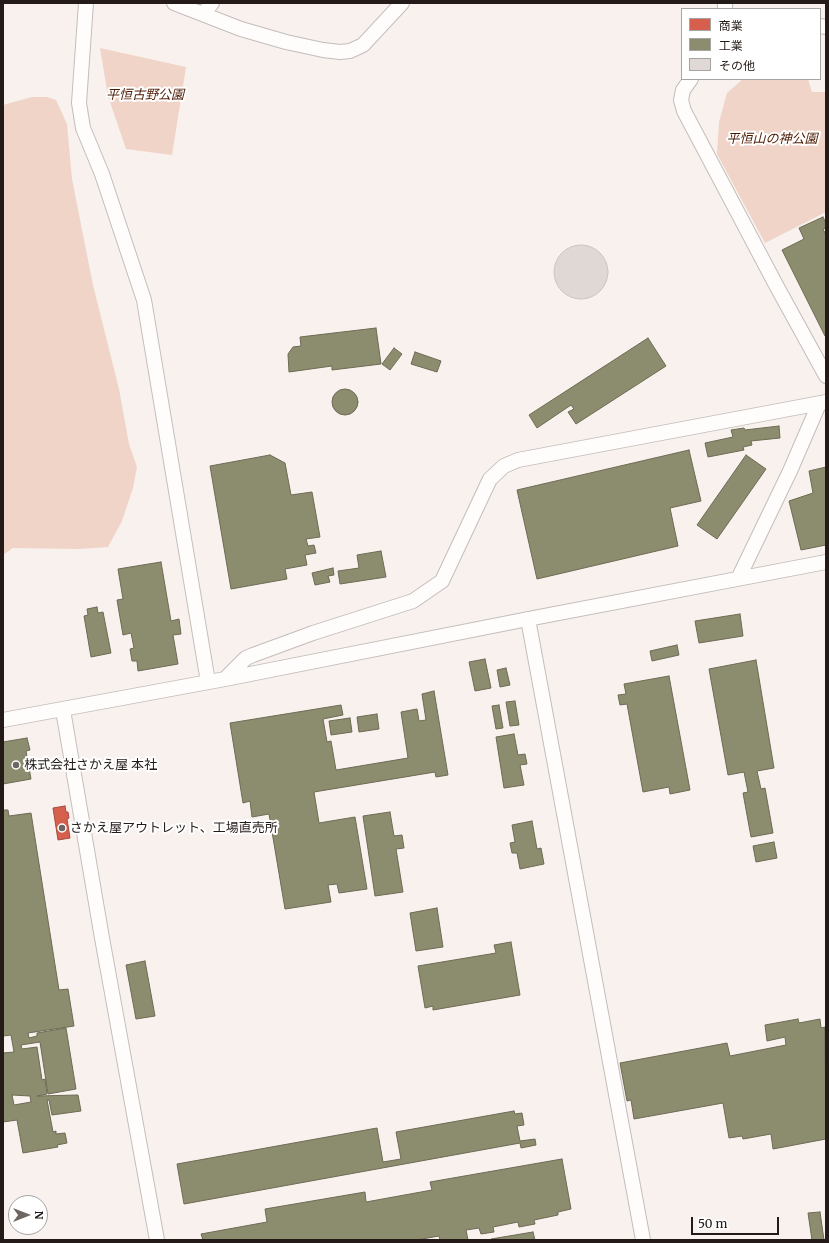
<!DOCTYPE html>
<html>
<head>
<meta charset="utf-8">
<style>
  body { margin:0 }
  #map { position:relative; width:829px; height:1243px; overflow:hidden; background:#f8f1ee; font-family:Merriweather,"Noto Sans JP",serif }
  canvas { display:block }
  .frame { position:absolute; inset:0; border:4px solid #241b18; pointer-events:none }
  .legend { position:absolute; left:681px; top:8px; width:140px; height:72px; box-sizing:border-box; background:#fff; border:1px solid #a7a4a3; margin:0; padding:5px 7px; list-style:none; font-size:12px; color:#241b18 }
  .legend li { display:flex; align-items:center; gap:8px; height:20px }
  .legend b { width:20px; border:1px solid #a7a4a3 }
  .north { position:absolute; left:8px; top:1195px; width:40px; height:40px; box-sizing:border-box; background:#fff; border:1px solid #a7a4a3; border-radius:50%; rotate:90deg; font-size:11px; font-weight:700; line-height:16px; text-align:center; color:#241b18 }
  .north::after { content:''; display:block; margin:auto; width:14px; height:18px; background:#6e6663; clip-path:polygon(50% 0,100% 100%,50% 72%,0 100%) }
  .scale { position:absolute; left:691px; top:1217px; width:88px; height:18px; box-sizing:border-box; border:2px solid #241b18; border-top:0; padding-left:5px; font-size:12px; line-height:14px; white-space:nowrap; color:#241b18; -webkit-text-stroke:3px #fff; paint-order:stroke }
</style>
</head>
<body>
<div id="map">
<canvas width="829" height="1243"></canvas>
<div class="frame"></div>
<ul class="legend">
<li><b style="height:11px;background:#d6604d"></b>商業</li>
<li><b style="height:11px;background:#8c8c6e"></b>工業</li>
<li><b style="height:11px;background:#dfd8d4"></b>その他</li>
</ul>
<div class="north">N</div>
<div class="scale">50 m</div>
</div>
<script>
const ctx = document.querySelector('canvas').getContext('2d');
ctx.lineJoin = 'round';
function paint(path, color) {
  ctx.fillStyle = color;
  ctx.fill(path, 'evenodd');
}
function toPath(rows) {
  const path = new Path2D();
  for (const r of rows) {
    if (r.length === 3) {
      path.moveTo(r[0] + r[2], r[1]);
      path.arc(r[0], r[1], r[2], 0, 2 * Math.PI);
      continue;
    }
    path.moveTo(r[0], r[1]);
    for (let i = 2; i < r.length; i += 2) path.lineTo(r[i], r[i + 1]);
  }
  return path;
}
function strokePath(path, color, width, dash) {
  ctx.strokeStyle = color;
  ctx.lineWidth = width;
  ctx.lineCap = dash ? 'butt' : 'round';
  ctx.setLineDash(dash || []);
  ctx.stroke(path);
}
function write(font, color, halo, rows, align = 'center') {
  ctx.font = font + ' Merriweather,"Noto Sans JP",serif';
  ctx.lineWidth = 4;
  ctx.setLineDash([]);
  ctx.textBaseline = 'middle';
  ctx.strokeStyle = halo;
  ctx.fillStyle = color;
  for (const [text, x, y, turn = 0] of rows) {
    ctx.save();
    ctx.translate(x, y);
    ctx.rotate((+turn || 0) * Math.PI / 180);
    ctx.textAlign = isNaN(turn) ? turn : align;
    if (halo) ctx.strokeText(text, 0, 0);
    ctx.fillText(text, 0, 0);
    ctx.restore();
  }
}
const green = toPath([
  [100,48,186,67,172,155,126,149,108,96],
  [743,79,808,79,812,92,826,92,826,212,765,243,717,154,719,122,727,93],
  [32,97,47,97,56,100,67,124,72,179,93,285,119,389,129,444,137,467,133,488,122,521,108,547,79,549,13,548,3,555,3,105]
]);
const shops = toPath([
  [65,806,66,812,68,812,69,818,67,819,70,838,58,840,53,808,65,806]
]);
const industry = toPath([
  [823,217,826,223,826,228,823,229,826,235,826,335,825,336,782,250,804,239,799,228,823,217],
  [376,328,381,364,332,370,332,366,289,372,288,354,293,347,301,346,300,337,376,328],
  [648,338,666,366,576,424,568,412,574,409,571,405,537,428,529,415,648,338],
  [394,348,402,354,390,370,382,364,394,348],
  [415,352,441,361,437,372,411,364,415,352],
  [345,402,13],
  [779,426,780,438,751,441,752,445,743,447,744,450,708,457,705,443,733,437,731,430,744,428,745,430,779,426],
  [689,450,701,501,670,508,678,546,537,579,517,490,689,450],
  [270,455,285,463,291,495,312,492,320,537,306,539,308,546,314,545,316,553,305,555,307,565,285,569,287,579,231,589,210,466,270,455],
  [746,455,766,469,717,539,697,525,746,455],
  [826,467,826,545,801,550,789,501,813,493,809,471,826,467],
  [381,551,386,577,340,584,338,571,359,568,357,555,381,551],
  [161,562,171,621,179,619,181,634,173,635,178,664,138,671,137,661,132,661,130,649,134,648,131,633,123,635,117,600,123,599,118,569,161,562],
  [333,568,334,575,328,576,330,582,315,585,312,573,333,568],
  [97,607,98,613,103,612,111,653,91,657,84,616,88,615,87,609,97,607],
  [740,614,743,636,699,643,695,621,740,614],
  [677,645,679,655,652,661,650,651,677,645],
  [485,659,491,688,475,691,469,662,485,659],
  [756,660,774,768,757,771,761,789,765,788,773,833,751,837,743,793,748,792,744,772,728,775,709,669,756,660],
  [506,668,510,685,500,687,497,670,506,668],
  [669,676,690,790,670,794,669,787,643,792,627,704,620,705,618,695,626,694,624,684,669,676],
  [434,691,448,775,436,777,435,772,314,792,319,823,355,817,367,889,339,893,337,884,328,885,331,902,285,909,269,814,252,817,250,801,243,803,230,723,341,705,343,715,323,719,327,742,331,741,336,770,408,758,401,712,417,709,419,721,426,720,422,694,434,691],
  [515,701,519,725,510,726,506,702,515,701],
  [499,705,503,728,496,729,492,706,499,705],
  [377,714,379,729,359,732,357,717,377,714],
  [350,718,352,732,331,735,329,721,350,718],
  [514,734,518,755,525,754,527,764,520,765,524,785,504,788,496,737,514,734],
  [27,738,30,750,26,751,31,779,3,784,3,742,27,738],
  [3,810,8,810,9,816,31,813,59,990,68,989,74,1026,28,1033,29,1038,37,1036,37,1033,66,1028,76,1089,48,1094,40,1042,21,1045,22,1049,37,1047,42,1080,45,1079,47,1094,37,1096,78,1095,81,1111,52,1115,49,1100,47,1100,53,1132,56,1131,56,1134,65,1133,67,1143,57,1145,58,1147,23,1153,17,1120,3,1122,3,1050,3,1053,14,1052,11,1035,3,1036,3,810],
  [12,1095,30,1096,31,1102,14,1105,12,1095],
  [390,812,394,836,402,835,404,848,396,849,403,892,375,896,363,816,390,812],
  [532,821,537,849,541,848,544,864,520,869,517,853,512,853,510,843,515,842,512,825,532,821],
  [774,842,777,858,756,862,753,846,774,842],
  [437,908,443,947,416,951,410,913,437,908],
  [511,942,520,995,433,1010,433,1006,425,1008,418,966,496,953,494,945,511,942],
  [145,961,155,1016,136,1019,126,965,145,961],
  [798,1019,799,1023,820,1019,821,1028,825,1027,826,1139,773,1149,771,1134,743,1139,742,1136,729,1138,723,1103,634,1119,631,1100,627,1101,620,1063,727,1043,730,1056,786,1045,785,1037,767,1041,765,1025,798,1019],
  [514,1111,515,1114,522,1113,524,1125,517,1126,520,1141,535,1139,536,1145,521,1148,520,1143,184,1204,177,1164,377,1128,383,1162,401,1159,396,1132,514,1111],
  [562,1159,571,1209,558,1212,558,1215,534,1220,535,1224,519,1227,518,1222,493,1227,494,1232,481,1234,479,1228,466,1230,468,1240,440,1240,439,1236,416,1240,203,1240,201,1234,267,1222,265,1209,365,1192,366,1202,432,1190,430,1182,562,1159],
  [820,1212,824,1240,812,1240,808,1213,820,1212],
  [533,1232,535,1240,491,1240,491,1239,533,1232]
]);
const building = toPath([
  [581,272,27]
]);
const minor = toPath([
  [86,3,79,103,83,128,102,174,144,300,208,682],
  [174,3,241,29,286,42,323,50,340,52,350,51,363,45,402,3],
  [725,3,725,9],
  [203,14,212,3],
  [820,26,826,27],
  [691,79,683,90,681,100,684,111,776,285,826,376],
  [738,579,790,471,819,404],
  [528,619,643,1240],
  [225,679,246,658,253,655,313,633,413,601,442,581,490,479,504,466,518,460,826,402],
  [63,710,102,938,157,1240],
  [3,720,225,679,528,619,826,562]
]);
const markers = [
  [16,765,4,"#6e6663"],
  [62,828,4,"#6e6663"]
];
const parkNames = [
  ["平恒古野公園",145,95],
  ["平恒山の神公園",772,139]
];
const poiNames = [
  ["株式会社さかえ屋 本社",24,765],
  ["さかえ屋アウトレット、工場直売所",70,828]
];
paint(green, '#f0d4c8');
paint(shops, '#d6604d');
strokePath(shops, '#a14b3d', 1);
paint(industry, '#8c8c6e');
strokePath(industry, '#6d6a54', 1);
paint(building, '#dfd8d4');
strokePath(building, '#cbc4c1', 1);
strokePath(minor, '#c4bdba', 16);
strokePath(minor, '#fefdfc', 14);
for (const [x, y, r, color] of markers) {
  const dot = new Path2D();
  dot.arc(x, y, r, 0, 2 * Math.PI);
  ctx.fillStyle = color;
  ctx.fill(dot);
  strokePath(dot, '#fff', 1.5);
}
write('italic 13px', '#4d1a00', '#fff', parkNames);
write('13px', '#241b18', '#fff', poiNames, 'left');
</script>
</body>
</html>
